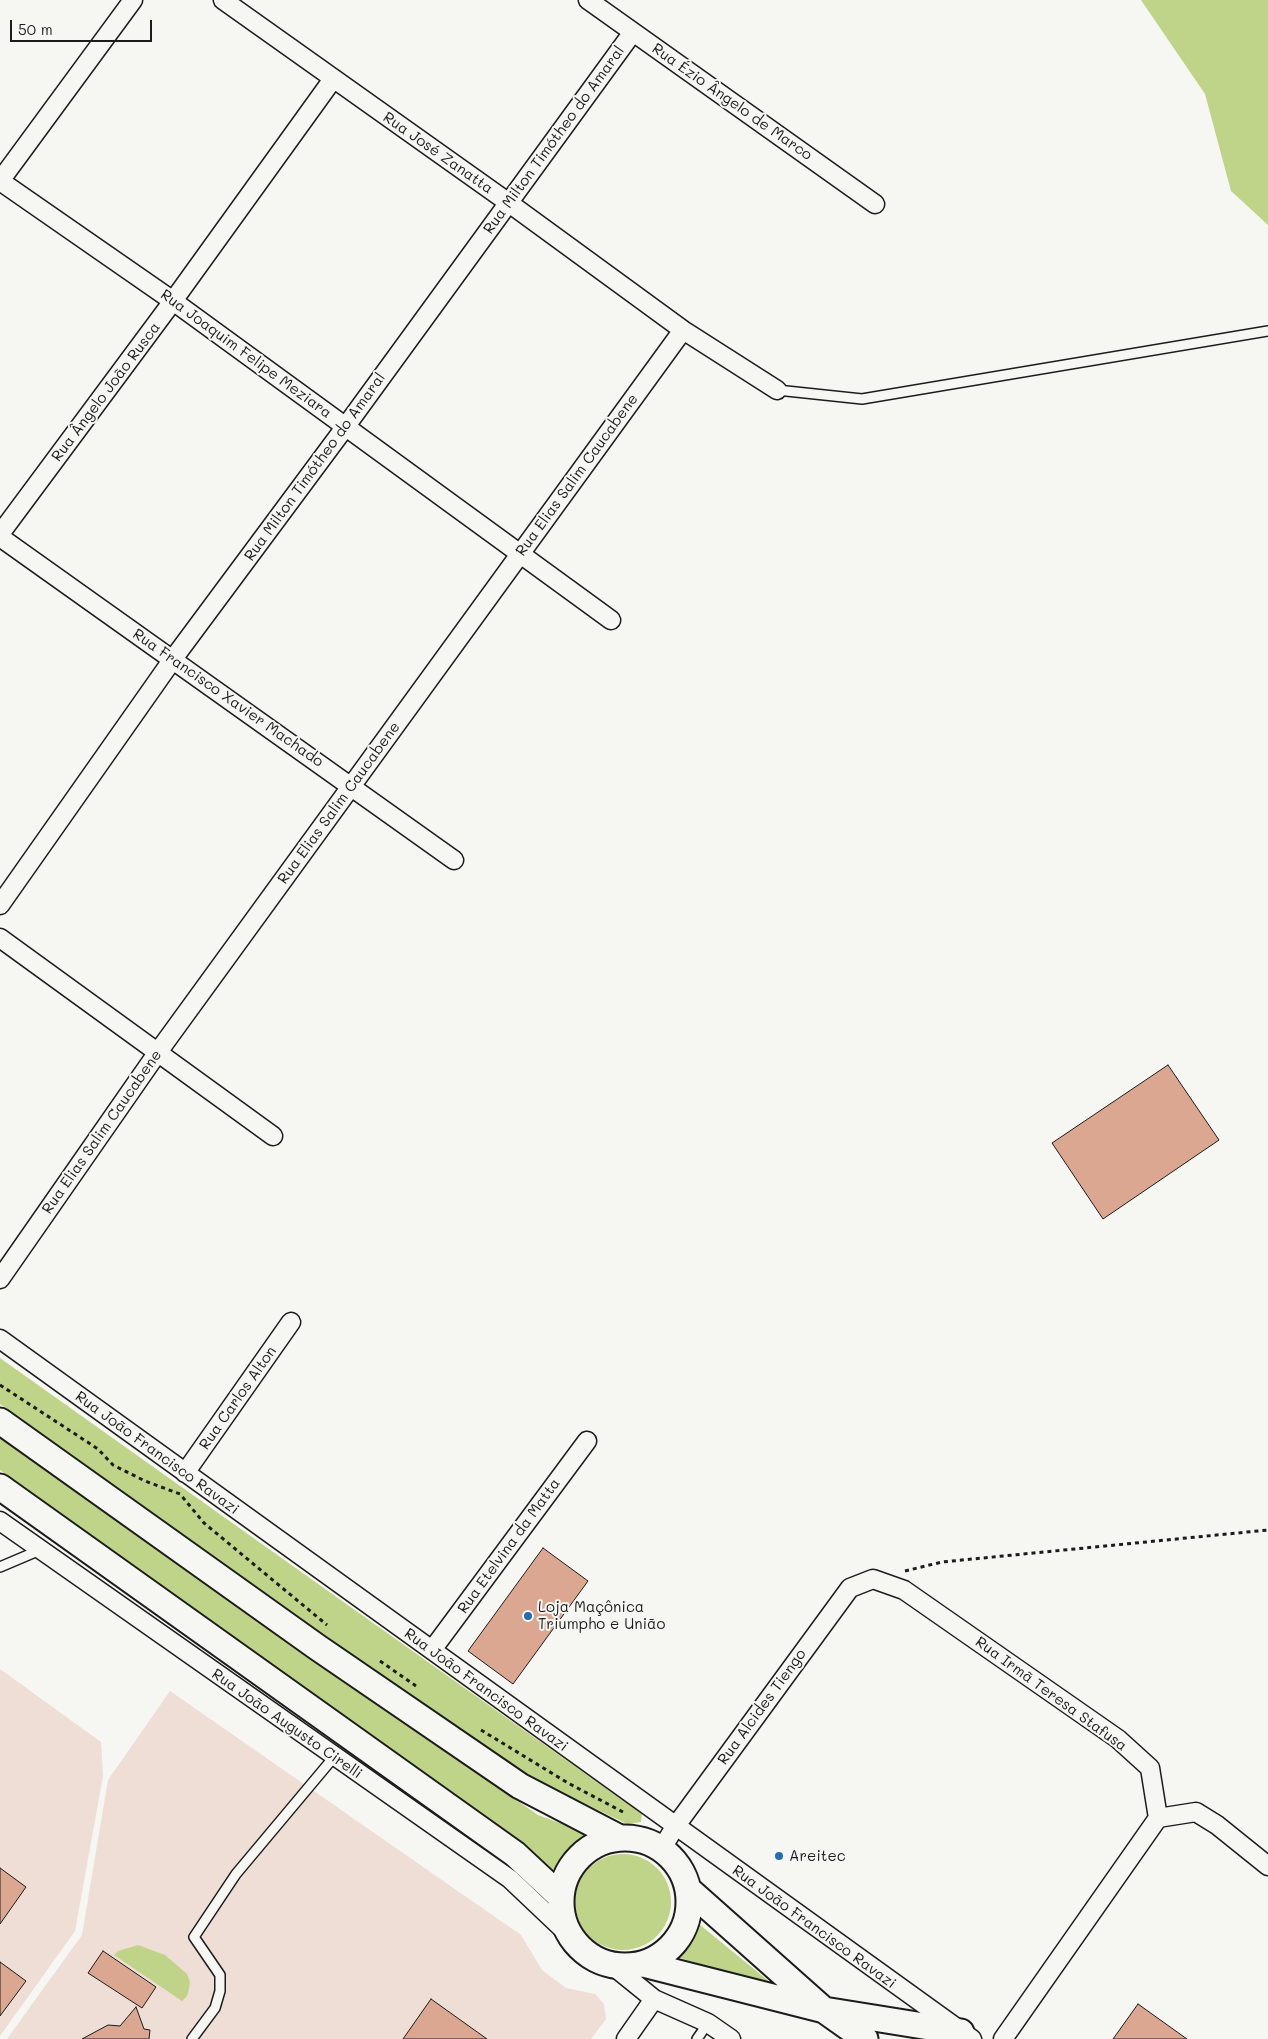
<!DOCTYPE html>
<html>
<head>
<meta charset="utf-8">
<style>
  body { margin:0 }
  #map { position:relative; width:1268px; height:2039px; overflow:hidden; background:#f6f6f2; font-family:Mali,sans-serif }
  canvas { display:block }
  .scale { position:absolute; left:10px; top:20px; width:142px; height:22px; box-sizing:border-box; border:2px solid #1c1c1c; border-top:0; padding-left:6px; font-size:15px; line-height:18px; white-space:nowrap; color:#1c1c1c; -webkit-text-stroke:4px #f6f6f2; paint-order:stroke }
</style>
</head>
<body>
<div id="map">
<canvas width="1268" height="2039"></canvas>
<div class="scale">50 m</div>
</div>
<script>
const ctx = document.querySelector('canvas').getContext('2d');
ctx.lineJoin = 'round';
function paint(path, color) {
  ctx.fillStyle = color;
  ctx.fill(path, 'evenodd');
}
function toPath(rows) {
  const path = new Path2D();
  for (const r of rows) {
    if (r.length === 3) {
      path.moveTo(r[0] + r[2], r[1]);
      path.arc(r[0], r[1], r[2], 0, 2 * Math.PI);
      continue;
    }
    path.moveTo(r[0], r[1]);
    for (let i = 2; i < r.length; i += 2) path.lineTo(r[i], r[i + 1]);
  }
  return path;
}
function strokePath(path, color, width, dash) {
  ctx.strokeStyle = color;
  ctx.lineWidth = width;
  ctx.lineCap = dash ? 'butt' : 'round';
  ctx.setLineDash(dash || []);
  ctx.stroke(path);
}
function write(font, color, halo, rows, align = 'center') {
  ctx.font = font + ' Mali,sans-serif';
  ctx.lineWidth = 4;
  ctx.setLineDash([]);
  ctx.textBaseline = 'middle';
  ctx.strokeStyle = halo;
  ctx.fillStyle = color;
  for (const [text, x, y, turn = 0] of rows) {
    ctx.save();
    ctx.translate(x, y);
    ctx.rotate((+turn || 0) * Math.PI / 180);
    ctx.textAlign = isNaN(turn) ? turn : align;
    if (halo) ctx.strokeText(text, 0, 0);
    ctx.fillText(text, 0, 0);
    ctx.restore();
  }
}
const built = toPath([
  [0,1669,101,1742,103,1776,75,1931,0,2036],
  [170,1691,521,1935,542,1970,566,1988,595,1994,604,2004,606,2019,591,2039,7,2039,82,1935,108,1780]
]);
const green = toPath([
  [1141,0,1268,0,1268,225,1231,191,1205,94],
  [0,1358,642,1814,641,1822,627,1824,542,1783,461,1732,0,1404],
  [0,1435,287,1641,538,1815,587,1833,587,1837,558,1863,551,1873,540,1861,381,1743,0,1470],
  [623,1902,48],
  [699,1924,771,1983,769,1986,677,1957],
  [138,1945,165,1955,187,1974,190,1982,189,1989,187,1996,182,2001,114,1955,118,1951]
]);
const building = toPath([
  [1168,1065,1219,1140,1103,1219,1052,1143,1168,1065],
  [543,1548,588,1581,513,1684,468,1651,543,1548],
  [0,1868,26,1887,0,1924,0,1868],
  [103,1951,156,1987,142,2008,88,1973,103,1951],
  [0,1962,26,1981,0,2016,0,1962],
  [431,1999,487,2039,403,2039,431,1999],
  [1138,2004,1187,2039,1113,2039,1138,2004],
  [136,2007,144,2029,150,2030,149,2039,82,2039,108,2025,120,2026,136,2007]
]);
const path = toPath([
  [0,1385,98,1449,113,1465,145,1481,180,1494,204,1523,327,1625],
  [905,1571,942,1562,1268,1530],
  [380,1661,416,1686],
  [481,1730,568,1783,623,1812]
]);
const service = toPath([
  [777,390,862,399,1268,331],
  [0,1567,40,1550],
  [192,2039,215,2008,220,1991,220,1975,194,1937,236,1874,334,1757],
  [697,2039,708,2023]
]);
const minor = toPath([
  [223,0,509,203,683,330,777,390],
  [588,0,875,204],
  [0,181,173,301,611,620],
  [0,181,133,0],
  [0,534,173,301,333,79],
  [0,537,454,860],
  [0,905,173,659,346,426,633,32],
  [0,938,273,1136],
  [0,1279,158,1052,683,330],
  [0,1339,972,2039],
  [185,1473,291,1322],
  [0,1521,510,1879,567,1933],
  [432,1650,587,1441],
  [662,1848,675,1827,850,1588,873,1579,904,1590,1118,1739,1150,1768,1158,1818,1196,1812,1217,1825,1268,1866],
  [612,1965,654,1999,708,2023,731,2039],
  [626,2039,654,1999],
  [1003,2039,1158,1818]
]);
const secondary = toPath([
  [0,1421,317,1647,520,1786,618,1837],
  [0,1487,515,1854,561,1897],
  [625,1902,64],
  [689,1890,824,2010,865,2039],
  [643,1964,824,2010,961,2032]
]);
const markers = [
  [528,1616,5,"#1f6fb2"],
  [779,1856,5,"#1f6fb2"]
];
const streetNames = [
  ["Rua Ézio Ângelo de Marco",732,102,35],
  ["Rua Milton Timótheo do Amaral",554,140,-54],
  ["Rua José Zanatta",438,153,35],
  ["Rua Joaquim Felipe Meziara",246,354,36],
  ["Rua Ângelo João Rusca",106,392,-53],
  ["Rua Milton Timótheo do Amaral",315,467,-54],
  ["Rua Elias Salim Caucabene",577,475,-54],
  ["Rua Francisco Xavier Machado",228,698,35],
  ["Rua Elias Salim Caucabene",339,803,-54],
  ["Rua Elias Salim Caucabene",102,1132,-55],
  ["Rua Carlos Alton",238,1398,-55],
  ["Rua João Francisco Ravazi",157,1453,36],
  ["Rua Etelvina da Matta",509,1546,-54],
  ["Rua João Francisco Ravazi",486,1690,36],
  ["Rua Irmã Teresa Stafusa",1051,1694,36],
  ["Rua Alcides Tiengo",762,1707,-54],
  ["Rua João Augusto Cirelli",287,1724,35],
  ["Rua João Francisco Ravazi",814,1927,36]
];
const poiNames = [
  ["Loja Maçônica",538,1607],
  ["Triumpho e União",538,1624],
  ["Areitec",789,1856]
];
paint(built, '#eeded5');
paint(green, '#c0d489');
paint(building, '#dca791');
strokePath(building, '#1c1c1c', 1);
strokePath(service, '#1c1c1c', 12);
strokePath(minor, '#1c1c1c', 21);
strokePath(secondary, '#1c1c1c', 29);
strokePath(path, '#1c1c1c', 3, [4, 4]);
strokePath(service, '#f6f6f2', 9);
strokePath(minor, '#f6f6f2', 18);
strokePath(secondary, '#f6f6f2', 25);
for (const [x, y, r, color] of markers) {
  const dot = new Path2D();
  dot.arc(x, y, r, 0, 2 * Math.PI);
  ctx.fillStyle = color;
  ctx.fill(dot);
  strokePath(dot, '#f6f6f2', 2);
}
write('15px', '#1c1c1c', '#f6f6f2', streetNames);
write('15px', '#1c1c1c', '#f6f6f2', poiNames, 'left');
</script>
</body>
</html>
